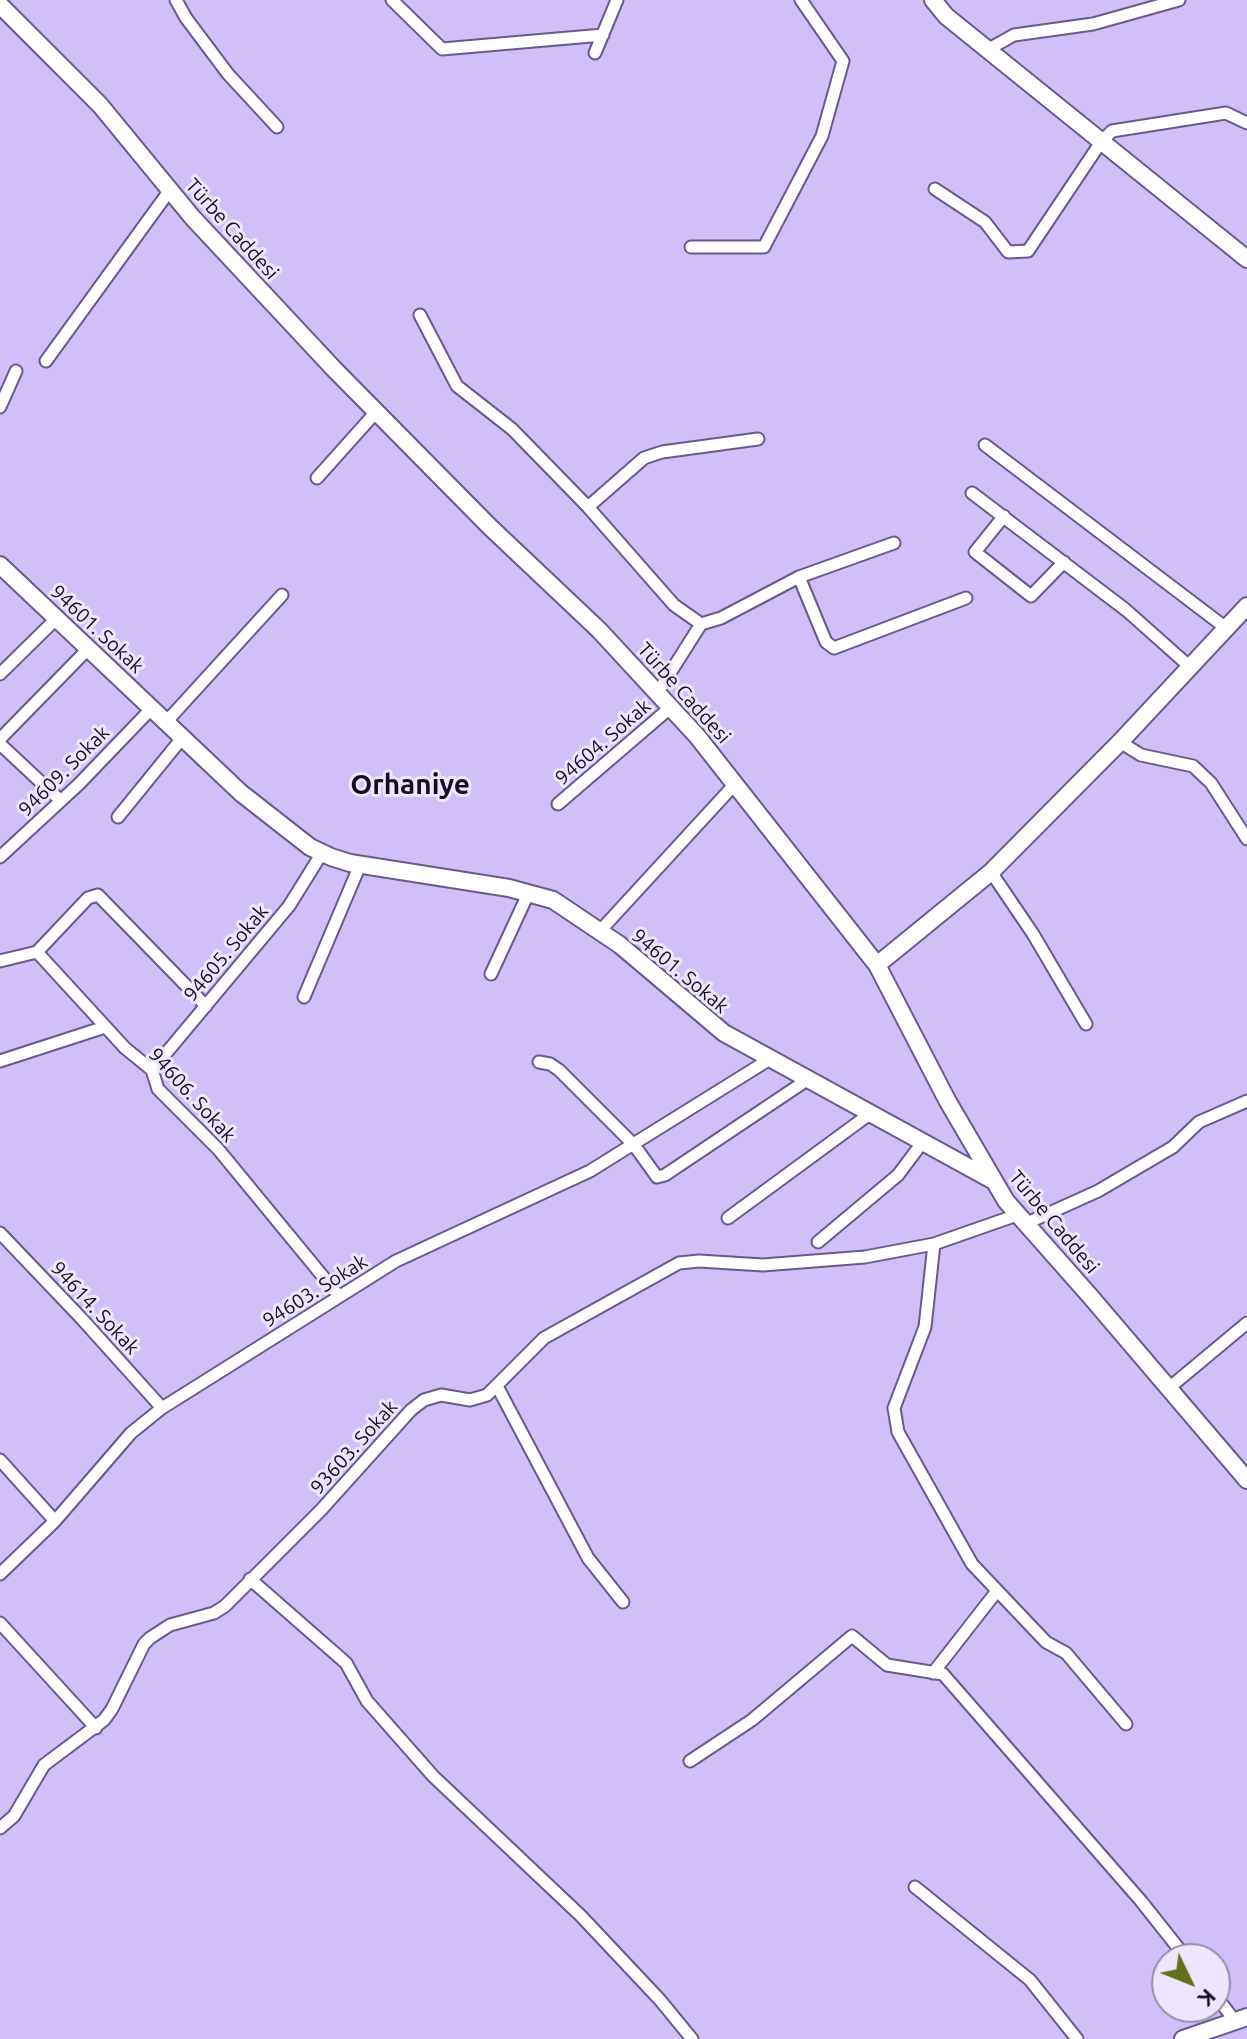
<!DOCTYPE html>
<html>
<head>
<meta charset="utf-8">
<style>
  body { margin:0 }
  #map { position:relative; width:1247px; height:2039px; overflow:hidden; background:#d0bff9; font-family:Ubuntu,sans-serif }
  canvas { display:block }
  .north { position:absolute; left:1151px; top:1943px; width:80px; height:80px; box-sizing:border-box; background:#ede6fe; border:2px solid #9790a6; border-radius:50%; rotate:133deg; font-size:22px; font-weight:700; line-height:32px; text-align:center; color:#150e23 }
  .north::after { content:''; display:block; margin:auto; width:28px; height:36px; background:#63701b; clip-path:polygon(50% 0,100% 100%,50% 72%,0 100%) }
</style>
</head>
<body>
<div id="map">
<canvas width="1247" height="2039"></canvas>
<div class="north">K</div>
</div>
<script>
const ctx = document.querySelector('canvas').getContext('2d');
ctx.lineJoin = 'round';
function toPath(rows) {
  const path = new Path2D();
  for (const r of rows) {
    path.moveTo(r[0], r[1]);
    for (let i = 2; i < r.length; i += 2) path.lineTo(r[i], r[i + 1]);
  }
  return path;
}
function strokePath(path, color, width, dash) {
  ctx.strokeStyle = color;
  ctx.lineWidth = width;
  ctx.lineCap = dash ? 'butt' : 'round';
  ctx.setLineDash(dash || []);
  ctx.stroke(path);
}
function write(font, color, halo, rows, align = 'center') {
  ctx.font = font + ' Ubuntu,sans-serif';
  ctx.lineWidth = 6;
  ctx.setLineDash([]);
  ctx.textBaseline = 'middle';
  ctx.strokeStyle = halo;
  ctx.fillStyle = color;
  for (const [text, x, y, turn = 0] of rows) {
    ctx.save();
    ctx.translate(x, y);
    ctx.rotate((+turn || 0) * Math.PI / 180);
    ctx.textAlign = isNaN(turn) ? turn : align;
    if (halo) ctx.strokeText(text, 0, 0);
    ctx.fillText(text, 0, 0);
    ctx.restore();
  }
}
const street = toPath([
  [176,0,186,18,228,74,277,127],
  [392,0,442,49,603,35],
  [987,50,1014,35,1093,24,1179,0],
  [595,53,617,0],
  [935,189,985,222,1008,252,1028,251,1101,142,1112,131,1226,113,1247,123],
  [691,247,764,247,822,136,843,61,801,0],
  [420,315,457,386,512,429,588,507,674,605,701,624],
  [46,361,170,190],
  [0,407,16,371],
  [985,445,1226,628],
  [317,478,376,412],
  [972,493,1126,610,1189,666],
  [588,507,644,458,662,452,758,439],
  [1004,516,975,552,1031,596,1064,562],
  [799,577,826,642,834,648,966,598],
  [0,674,57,618],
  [658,692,701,624,721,618,799,577,894,543],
  [167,721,282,595],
  [0,739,88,649],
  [1120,742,1141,755,1193,766,1211,783,1247,839],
  [0,744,61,801],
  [558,804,671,707],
  [118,817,183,737],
  [0,857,79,784,152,708],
  [991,872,1033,934,1086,1024],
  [600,931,735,784],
  [37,952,88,898,98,895,206,1006],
  [0,961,37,952,125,1048,152,1070,158,1089,218,1149,339,1296],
  [491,974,529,892],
  [304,997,360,865],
  [0,1061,105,1027],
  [539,1062,550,1064,559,1070,634,1145,657,1177,665,1175,807,1080],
  [152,1070,289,906,322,853],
  [728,1218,871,1113],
  [1025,1224,1098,1191,1173,1147,1199,1122,1247,1101],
  [0,1233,82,1319,162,1408],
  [818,1242,898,1175,922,1143],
  [934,1244,925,1327,894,1408,898,1432,972,1564,1046,1642,1066,1653,1126,1724],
  [497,1386,588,1558,623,1602],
  [1169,1388,1247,1323],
  [0,1460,55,1521],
  [0,1574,55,1521,131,1433,162,1408,396,1261,590,1171,770,1059],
  [250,1579,346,1663,367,1701,433,1776,581,1916,660,2000,692,2039],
  [0,1623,96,1728],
  [933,1673,997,1591],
  [690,1761,752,1720,852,1636,887,1665,943,1674,1141,1901,1187,1959],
  [0,1828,14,1816,44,1765,104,1720,112,1709,144,1644,150,1638,170,1625,214,1613,225,1606,321,1510,411,1410,424,1400,441,1395,470,1400,487,1395,544,1338,679,1263,699,1261,763,1265,865,1257,934,1244,1017,1215],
  [915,1887,1030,1980,1077,2039],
  [1215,1995,1235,2021]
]);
const secondary = toPath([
  [933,0,946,16,1247,259],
  [0,5,100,105,192,217,334,369,490,527,599,630,697,736,877,965,947,1100,1006,1201,1090,1296,1247,1480],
  [0,565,241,793,310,847,331,857,350,863,509,888,553,900,620,945,724,1033,992,1180],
  [877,965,991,872,1120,742,1247,606],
  [1183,2039,1247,2017]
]);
const streetNames = [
  ["Türbe Caddesi",232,229,48],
  ["94601. Sokak",97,629,43],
  ["Türbe Caddesi",684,693,48],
  ["94604. Sokak",603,742,-41],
  ["94609. Sokak",64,771,-45],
  ["94605. Sokak",226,953,-50],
  ["94601. Sokak",680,971,40],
  ["94606. Sokak",192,1095,48],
  ["Türbe Caddesi",1054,1222,50],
  ["94603. Sokak",315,1291,-32],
  ["94614. Sokak",95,1308,47],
  ["93603. Sokak",354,1447,-48]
];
const districtNames = [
  ["Orhaniye",410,785]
];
strokePath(street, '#69598d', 15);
strokePath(secondary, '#69598d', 20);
strokePath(street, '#fff', 11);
strokePath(secondary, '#fff', 16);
write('20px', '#150e23', '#ede6fe', streetNames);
write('bold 28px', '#150e23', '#ede6fe', districtNames);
</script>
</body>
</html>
